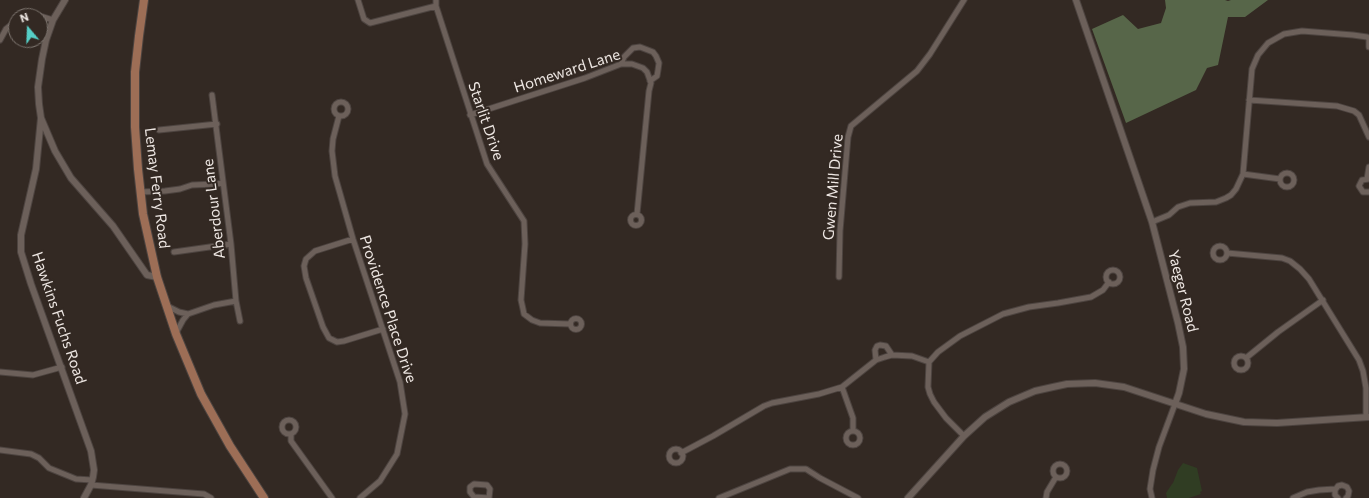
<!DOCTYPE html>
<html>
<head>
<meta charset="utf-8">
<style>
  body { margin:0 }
  #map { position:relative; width:1369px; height:498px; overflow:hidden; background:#332923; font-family:Commissioner,sans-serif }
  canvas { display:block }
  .north { position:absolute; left:8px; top:8px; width:40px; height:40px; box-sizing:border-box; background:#332923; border:1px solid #7d756f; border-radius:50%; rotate:341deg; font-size:11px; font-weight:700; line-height:16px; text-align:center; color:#ede6e2 }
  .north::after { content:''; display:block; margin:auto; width:14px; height:18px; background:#55cec6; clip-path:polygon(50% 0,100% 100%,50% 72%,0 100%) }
</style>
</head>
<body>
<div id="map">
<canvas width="1369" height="498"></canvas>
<div class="north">N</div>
</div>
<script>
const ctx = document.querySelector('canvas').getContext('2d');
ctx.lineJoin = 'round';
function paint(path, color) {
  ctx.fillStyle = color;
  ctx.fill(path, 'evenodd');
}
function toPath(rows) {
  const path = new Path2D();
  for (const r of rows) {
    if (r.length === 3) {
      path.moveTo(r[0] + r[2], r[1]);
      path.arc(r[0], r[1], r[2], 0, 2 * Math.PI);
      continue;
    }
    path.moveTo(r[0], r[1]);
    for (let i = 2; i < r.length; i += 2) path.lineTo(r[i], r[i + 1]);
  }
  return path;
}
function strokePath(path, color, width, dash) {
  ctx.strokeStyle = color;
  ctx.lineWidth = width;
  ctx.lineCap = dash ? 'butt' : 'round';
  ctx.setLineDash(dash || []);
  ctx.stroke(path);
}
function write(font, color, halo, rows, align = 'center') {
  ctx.font = font + ' Commissioner,sans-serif';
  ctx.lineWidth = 4;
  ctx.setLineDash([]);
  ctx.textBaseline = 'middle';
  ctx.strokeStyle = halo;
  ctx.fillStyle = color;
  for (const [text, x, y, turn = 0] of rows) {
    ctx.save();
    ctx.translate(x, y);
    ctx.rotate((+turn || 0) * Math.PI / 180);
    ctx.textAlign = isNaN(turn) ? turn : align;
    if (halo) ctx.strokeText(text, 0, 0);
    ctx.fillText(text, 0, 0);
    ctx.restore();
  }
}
const green = toPath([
  [1183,463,1197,468,1202,491,1200,492,1201,494,1189,498,1167,498,1166,493,1172,484,1173,483,1178,470]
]);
const forest = toPath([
  [1165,0,1225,0,1228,1,1231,0,1268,0,1245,17,1228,17,1218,65,1207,68,1196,90,1126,123,1092,29,1123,15,1138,29,1161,23,1166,8]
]);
const minor = toPath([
  [358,0,364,19,370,23,436,6],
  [436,0,436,6,487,164,524,221,525,244,521,300,523,309,524,314,532,320,540,323,570,324],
  [27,16,39,16],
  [40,16,53,20],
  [0,40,6,29,16,21],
  [1369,41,1369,47],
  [621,64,624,57,633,48,640,47,653,52,656,56,659,63,658,70,657,76,650,81],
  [212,95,231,244,236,301,240,321],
  [1249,100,1337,106,1354,111,1359,115,1369,137],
  [341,109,7],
  [470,115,585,78,621,64,632,64,643,68,647,72,651,83,649,91,637,214],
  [339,116,333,139,332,151,335,176,353,239,400,382,405,414,397,454,380,481,360,498],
  [159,130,217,124],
  [1287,180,7],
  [1243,174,1280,179],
  [1367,179,1369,167],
  [1369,179,1362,180,1359,186,1363,192,1369,192],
  [140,192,165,191,180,189,192,185,216,184,223,183],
  [636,220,5.5],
  [1152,222,1169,215,1178,207,1190,203,1216,202,1226,198,1231,195,1236,189,1243,174,1252,69,1258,55,1268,43,1284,34,1302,31,1353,35,1367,37,1369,39],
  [353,239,315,251,306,259,304,266,306,278,323,327,329,338,337,342,344,341,383,329],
  [1220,253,7],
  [174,252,231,244],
  [1227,253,1282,258,1290,261,1300,269,1309,279,1359,360,1363,371,1366,388,1366,417],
  [1113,277,7],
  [839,277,840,231,848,137,851,126,917,71,930,54,964,0],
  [167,306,179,312,188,314],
  [576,324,5.5],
  [176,333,183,320,188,314,214,305,236,301],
  [1241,363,7],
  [1246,358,1278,332,1323,300],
  [876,360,875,350,877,346,880,345,886,346,892,355],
  [0,372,33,375,62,367],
  [842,387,853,418,853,431],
  [289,427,7],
  [853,438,7],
  [291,434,291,441,332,498],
  [964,436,946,418,934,402,930,394,928,387,929,362,938,352,960,336,1003,314,1029,307,1058,303,1091,297,1103,290,1109,282],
  [676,456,7],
  [0,450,31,454,39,458,49,468,76,479,92,480],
  [681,453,713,436,764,406,772,403,819,394,842,387,876,360,885,357,892,355,912,356,929,362],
  [1060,471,7],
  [91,485,204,494,211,498],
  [489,498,490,489,487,485,474,484,470,487,470,492,474,497,489,498],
  [719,498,790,469,806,469,820,478,858,498],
  [1046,498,1047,492,1056,477],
  [1152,498,1150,489,1153,470,1159,447,1175,404],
  [1293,498,1307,492,1319,490,1335,489],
  [1338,498,1335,495,1335,490,1338,486,1342,485,1347,487,1349,491,1348,496,1346,498]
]);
const tertiary = toPath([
  [65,0,53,20,46,40,42,59,38,87,39,104,41,118,55,151,71,178,113,226,147,275,157,277],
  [1076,0,1152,222,1178,323,1183,347,1184,369,1179,393,1175,404],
  [41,118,36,169,21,235,21,252,31,284,91,451,94,470,93,477,91,485,84,498],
  [908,498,964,436,985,417,1009,402,1035,391,1053,387,1067,384,1095,383,1124,387,1206,414,1244,422,1277,423,1369,417]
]);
const primary = toPath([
  [144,0,139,36,135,72,135,127,138,169,143,214,157,277,176,334,201,394,230,446,264,498]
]);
const streetNames = [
  ["Homeward Lane",567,71,-18],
  ["Starlit Drive",486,121,71],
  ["Gwen Mill Drive",833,187,-85],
  ["Lemay Ferry Road",157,188,83],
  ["Aberdour Lane",214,209,-97],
  ["Yaeger Road",1183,291,76],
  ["Providence Place Drive",388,309,72],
  ["Hawkins Fuchs Road",59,318,71]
];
paint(green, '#303d23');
paint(forest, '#576649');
strokePath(minor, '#4d4440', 7);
strokePath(tertiary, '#4d4440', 8);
strokePath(primary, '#4d4440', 10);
strokePath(minor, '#6c605a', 5);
strokePath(tertiary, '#6c605a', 6);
strokePath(primary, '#9d6e56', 8);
write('15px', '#ede6e2', '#332923', streetNames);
</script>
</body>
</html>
